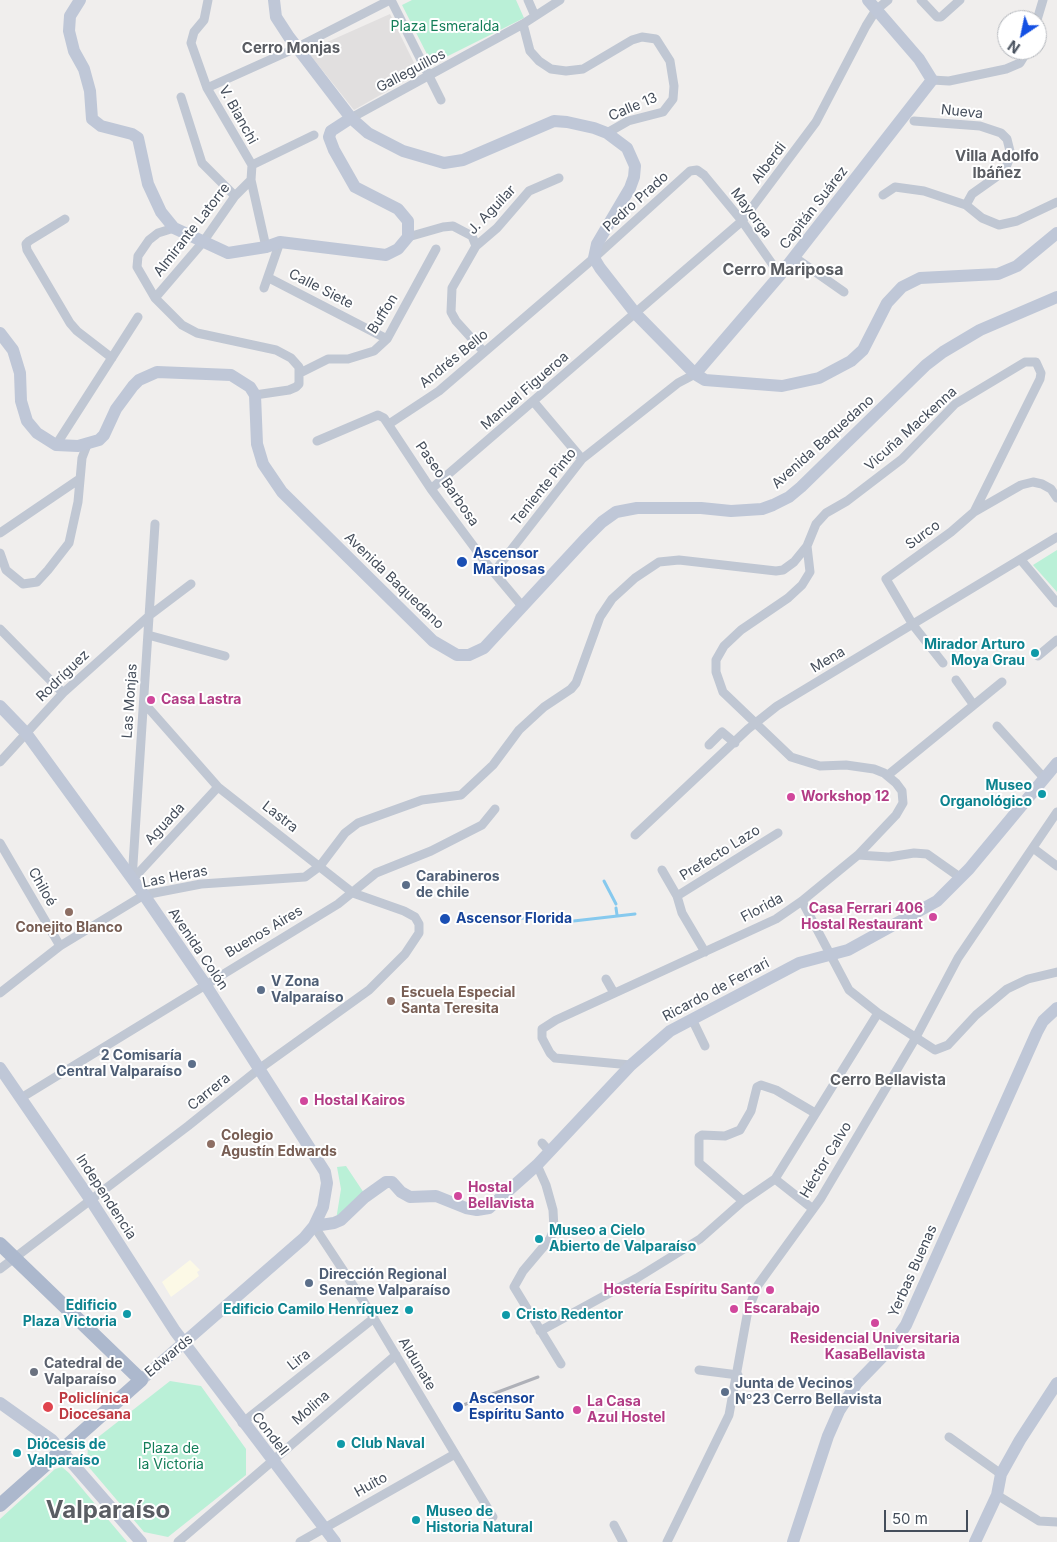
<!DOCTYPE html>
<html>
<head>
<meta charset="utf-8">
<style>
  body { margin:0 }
  #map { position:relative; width:1057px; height:1542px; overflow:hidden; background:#f0eeed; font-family:Inter,sans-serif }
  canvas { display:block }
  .north { position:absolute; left:997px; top:10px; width:50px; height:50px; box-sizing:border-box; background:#fff; border:1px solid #b5b8bd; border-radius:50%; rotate:214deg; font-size:14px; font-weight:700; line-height:20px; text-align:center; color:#454e5b }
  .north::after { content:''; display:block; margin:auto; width:18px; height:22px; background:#1450e3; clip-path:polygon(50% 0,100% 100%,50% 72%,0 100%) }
  .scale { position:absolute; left:884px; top:1510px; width:84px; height:22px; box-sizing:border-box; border:2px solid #454e5b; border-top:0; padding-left:6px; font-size:15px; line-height:18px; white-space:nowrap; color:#454e5b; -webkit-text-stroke:4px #fff; paint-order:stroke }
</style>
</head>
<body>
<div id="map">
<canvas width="1057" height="1542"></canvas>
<div class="north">N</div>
<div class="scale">50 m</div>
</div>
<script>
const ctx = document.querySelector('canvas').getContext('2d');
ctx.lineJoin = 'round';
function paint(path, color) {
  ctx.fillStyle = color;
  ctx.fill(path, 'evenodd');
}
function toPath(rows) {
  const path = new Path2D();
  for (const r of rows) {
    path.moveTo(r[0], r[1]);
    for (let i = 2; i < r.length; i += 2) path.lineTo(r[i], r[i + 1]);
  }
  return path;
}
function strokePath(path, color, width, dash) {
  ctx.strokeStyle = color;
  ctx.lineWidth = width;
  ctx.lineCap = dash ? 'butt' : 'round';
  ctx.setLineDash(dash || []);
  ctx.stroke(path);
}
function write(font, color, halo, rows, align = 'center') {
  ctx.font = font + ' Inter,sans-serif';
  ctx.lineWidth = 4;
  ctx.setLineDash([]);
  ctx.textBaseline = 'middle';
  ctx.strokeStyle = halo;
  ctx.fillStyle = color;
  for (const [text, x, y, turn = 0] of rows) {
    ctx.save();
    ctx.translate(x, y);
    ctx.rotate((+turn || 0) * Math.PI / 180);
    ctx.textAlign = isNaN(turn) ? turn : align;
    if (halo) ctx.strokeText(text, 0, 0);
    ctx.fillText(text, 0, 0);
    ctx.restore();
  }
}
const commercial = toPath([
  [190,1260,200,1270,197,1272,199,1276,171,1297,162,1282]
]);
const education = toPath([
  [390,14,419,73,354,110,307,51]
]);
const green = toPath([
  [412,0,516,0,524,18,432,64,402,5],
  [1057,550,1057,592,1033,565],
  [346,1166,364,1193,336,1220,341,1189,337,1167],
  [170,1381,201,1386,246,1449,246,1475,168,1537,144,1532,87,1465,88,1445],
  [62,1467,69,1473,127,1542,0,1542,0,1519,55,1469]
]);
const stream = toPath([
  [604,881,616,904],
  [616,908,617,915],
  [522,918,556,923,635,914]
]);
const street = toPath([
  [208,0,204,20,194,32,191,43,207,88,252,165,251,180,266,247],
  [391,0,441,100],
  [528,0,535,16],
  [921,0,937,17,941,17,960,0],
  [1037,20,1043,0],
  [523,24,530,51,539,61,551,69,566,71,583,69,632,40,642,37,656,39,670,61,674,86,673,99,663,112,628,121,607,133],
  [932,80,949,81,1006,69,1020,63,1028,50],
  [207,88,296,48,390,0],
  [181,97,202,163,235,196],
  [351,118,523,24,560,0],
  [914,121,980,126,1001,133,1007,139,1011,155,1006,167,996,177,972,194,966,205],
  [252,165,314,135],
  [883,195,895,187,924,191,966,205,982,218,999,225,1017,221,1057,202],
  [65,219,29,241,26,244,27,250,70,323,77,331,112,358],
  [174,228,158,233,149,240,138,256,137,267,155,298,182,325,197,333,276,350,291,358,299,367,299,384,296,387,289,390,255,395],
  [408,237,443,227,453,226,472,236,476,246],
  [794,257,844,292],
  [269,278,387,339],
  [264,288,280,242],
  [155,298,203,242,235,196,251,180],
  [484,352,456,321,451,312,452,288,476,246,497,228,529,191,559,178],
  [300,373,328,359,348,359,374,351,387,339,436,249],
  [533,401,582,459],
  [389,424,439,391,594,258,690,171,697,170,704,175,742,221,780,275],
  [317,441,378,415,384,418,431,489,486,563,522,606],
  [56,445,138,317],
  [431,489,742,221,816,122,866,26,876,10,888,0],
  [0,533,78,480],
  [0,553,6,570,23,584,37,582,48,570,69,543,78,502,82,458,87,445],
  [1021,560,1057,603],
  [494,572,582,459,678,383,695,374],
  [0,629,63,693],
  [148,635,225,656],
  [1038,656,1057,640],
  [943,663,913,625,886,579,951,532,974,512,1021,485,1033,482,1042,484,1051,489,1057,498],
  [956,680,973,704],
  [997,726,1044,778],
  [709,745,722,732,735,743],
  [0,762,63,693,150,615,191,584],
  [888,775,1002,682],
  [635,835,748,729,777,706,1057,537],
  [0,843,60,946],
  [1033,848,1057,866],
  [858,855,889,857,914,853,927,854,961,878],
  [662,870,677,896,682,913,705,952],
  [132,880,155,524],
  [132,880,218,787],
  [677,896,778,833],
  [802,901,849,990,878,1013,935,1050,948,1045,976,1015,1007,989,1028,979,1057,972],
  [606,979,614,993],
  [0,993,60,946,144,895,201,884,305,877,320,866,345,833,358,823,422,800,461,795,493,765,519,730,544,707,571,689,576,683,600,617,612,599,635,578,659,562,679,560,776,571,783,570,794,562,807,546,816,524,826,513,847,501,902,459,955,404,1025,362,1036,362,1041,373,1040,379,974,512],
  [692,1019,705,1046],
  [631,1065,555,1058,550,1053,542,1038,542,1029,556,1020,776,919,802,901,858,855,896,815,903,803,902,791,896,783,884,773,874,769,846,765,820,766,791,757,723,692,716,672,716,660,724,646,741,630,788,598,802,585,810,572,807,546],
  [21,1098,338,904,376,873,431,851,482,825,495,809],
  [542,1143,550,1152],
  [537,1165,546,1185,553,1210,554,1229,550,1239,523,1271,514,1287,561,1364],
  [775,1179,813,1209],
  [743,1201,699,1163,699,1137,702,1135,725,1136,740,1130,751,1111,757,1087,761,1085,776,1090,815,1113],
  [314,1226,364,1302,493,1517],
  [0,1269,188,1126,259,1069,369,990,405,954,419,933,419,924,415,917,404,911,353,893,218,787,144,703],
  [540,1331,637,1278,700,1239,743,1201,775,1179,878,1013],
  [699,1370,738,1375],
  [242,1423,374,1318],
  [949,1437,1001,1474],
  [997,1495,1039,1521,1057,1522],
  [614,1525,623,1542],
  [178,1542,396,1355],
  [300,1542,455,1454],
  [667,1542,729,1415,748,1310,758,1285,821,1198,915,1039,958,958,1057,812]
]);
const secondary = toPath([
  [80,0,70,16,69,31,74,51,84,69,90,91,92,119,101,126,132,134,138,138,148,184,161,212,174,228,228,253,266,247,280,242,386,255,398,249,408,237,408,221,398,209,355,187,334,150,329,137,331,131,351,118],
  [274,0,276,17,289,37,351,118,368,133,403,151,444,163,463,160,554,121,567,122,594,128,607,133,627,148,635,166,634,177,630,188,597,244,594,258,600,268,636,314,695,374,705,380,782,386,819,378,851,361,863,350,887,303,902,287,920,278,998,274,1017,266,1057,233],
  [0,333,13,350,20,373,21,401,27,421,37,433,56,445,78,446,99,440,104,435,116,409,133,386,139,380,157,372,231,375,250,387,255,395,257,444,263,464,282,492,433,641,457,655,469,655,484,648,585,539,602,522,616,512,637,508,701,508,731,511,762,509,773,505,789,497,801,487,926,365,943,352,980,330,1057,297],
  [695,374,780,275,932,80,919,59,868,0],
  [0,706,26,733,144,895,205,984,325,1172,327,1183,323,1207,314,1226,304,1238,141,1380],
  [0,1068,90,1199,175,1331,335,1542],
  [314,1226,334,1223,341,1220,365,1197,386,1182,392,1182,401,1192,410,1197,436,1196,466,1208,477,1210,489,1208,537,1165,631,1065,670,1031,799,963,848,950,937,901,969,869,1057,763],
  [0,1403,52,1440,141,1542],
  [793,1542,828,1436,839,1411,857,1383,888,1351,906,1325,1037,1032,1043,1021,1057,1008],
  [975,1542,997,1495,1001,1474,1020,1440,1057,1383]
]);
const primary = toPath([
  [0,1244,141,1380,0,1505]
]);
const rail = toPath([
  [458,1407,538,1377]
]);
const markers = [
  [462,562,6,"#1a4fb4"],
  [1035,653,5,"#0f9aa8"],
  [151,700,5,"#d1479c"],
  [1042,794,5,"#0f9aa8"],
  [791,797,5,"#d1479c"],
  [406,885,5,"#5c6f8a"],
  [69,912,5,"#8d6e63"],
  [933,917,5,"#d1479c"],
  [445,919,6,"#1a4fb4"],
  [261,990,5,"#5c6f8a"],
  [391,1001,5,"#8d6e63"],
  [192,1064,5,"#5c6f8a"],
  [304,1101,5,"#d1479c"],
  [211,1144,5,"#8d6e63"],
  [458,1196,5,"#d1479c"],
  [539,1239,5,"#0f9aa8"],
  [309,1283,5,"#5c6f8a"],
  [770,1290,5,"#d1479c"],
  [734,1309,5,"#d1479c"],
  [409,1310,5,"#0f9aa8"],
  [127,1314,5,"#0f9aa8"],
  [506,1315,5,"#0f9aa8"],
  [875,1323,5,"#d1479c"],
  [34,1372,5,"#6b7280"],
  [725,1392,5,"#5c6f8a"],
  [48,1407,6,"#e0444e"],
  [458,1407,6,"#1a4fb4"],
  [577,1410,5,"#d1479c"],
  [341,1444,5,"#0f9aa8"],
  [17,1453,5,"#0f9aa8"],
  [416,1520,5,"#0f9aa8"]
];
const parkNames = [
  ["Plaza Esmeralda",445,27],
  ["Plaza de",171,1449],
  ["la Victoria",171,1465]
];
const streetNames = [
  ["Galleguillos",411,71,-28],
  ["Calle 13",633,107,-23],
  ["Nueva",962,112,6],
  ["V. Bianchi",238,115,61],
  ["Alberdi",769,163,-53],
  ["Pedro Prado",636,202,-42],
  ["Capitán Suárez",814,208,-52],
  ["J. Aguilar",492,210,-46],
  ["Mayorga",751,213,53],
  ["Almirante Latorre",192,230,-52],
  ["Calle Siete",321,289,27],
  ["Buffon",383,314,-58],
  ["Andrés Bello",454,359,-39],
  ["Manuel Figueroa",525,391,-41],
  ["Vicuña Mackenna",911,429,-42],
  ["Avenida Baquedano",823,442,-42],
  ["Paseo Barbosa",447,484,55],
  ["Teniente Pinto",544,487,-51],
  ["Surco",923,535,-36],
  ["Avenida Baquedano",394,581,44],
  ["Mena",828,660,-31],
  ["Rodríguez",63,676,-44],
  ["Las Monjas",130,701,-86],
  ["Lastra",280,817,38],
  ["Aguada",165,824,-47],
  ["Prefecto Lazo",720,853,-32],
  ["Las Heras",175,877,-11],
  ["Chiloé",42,887,60],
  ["Florida",762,908,-28],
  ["Buenos Aires",264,932,-31],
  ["Avenida Colón",198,949,56],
  ["Ricardo de Ferrari",716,990,-28],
  ["Carrera",209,1092,-39],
  ["Héctor Calvo",826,1160,-59],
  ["Independencia",106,1197,57],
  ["Yerbas Buenas",913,1271,-66],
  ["Edwards",169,1356,-40],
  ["Lira",299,1360,-38],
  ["Aldunate",417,1364,59],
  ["Molina",311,1408,-41],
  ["Condell",270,1434,52],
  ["Huito",371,1485,-29]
];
const transitNames = [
  ["Ascensor",473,554],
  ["Mariposas",473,570],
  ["Ascensor Florida",456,919],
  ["Ascensor",469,1399],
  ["Espíritu Santo",469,1415]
];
const cultureNames = [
  ["Mirador Arturo",1025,645,"right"],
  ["Moya Grau",1025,661,"right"],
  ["Museo",1032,786,"right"],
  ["Organológico",1032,802,"right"],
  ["Museo a Cielo",549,1231],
  ["Abierto de Valparaíso",549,1247],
  ["Edificio",117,1306,"right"],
  ["Plaza Victoria",117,1322,"right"],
  ["Edificio Camilo Henríquez",399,1310,"right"],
  ["Cristo Redentor",516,1315],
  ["Club Naval",351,1444],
  ["Diócesis de",27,1445],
  ["Valparaíso",27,1461],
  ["Museo de",426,1512],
  ["Historia Natural",426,1528]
];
const hotelNames = [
  ["Casa Lastra",161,700],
  ["Workshop 12",801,797],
  ["Casa Ferrari 406",923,909,"right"],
  ["Hostal Restaurant",923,925,"right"],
  ["Hostal Kairos",314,1101],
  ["Hostal",468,1188],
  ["Bellavista",468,1204],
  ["Hostería Espíritu Santo",760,1290,"right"],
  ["Escarabajo",744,1309],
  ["Residencial Universitaria",875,1339,"center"],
  ["KasaBellavista",875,1355,"center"],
  ["La Casa",587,1402],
  ["Azul Hostel",587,1418]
];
const serviceNames = [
  ["Carabineros",416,877],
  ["de chile",416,893],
  ["V Zona",271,982],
  ["Valparaíso",271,998],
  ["2 Comisaría",182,1056,"right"],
  ["Central Valparaíso",182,1072,"right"],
  ["Dirección Regional",319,1275],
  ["Sename Valparaíso",319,1291],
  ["Junta de Vecinos",735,1384],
  ["Nº23 Cerro Bellavista",735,1400]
];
const educationNames = [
  ["Conejito Blanco",69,928,"center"],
  ["Escuela Especial",401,993],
  ["Santa Teresita",401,1009],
  ["Colegio",221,1136],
  ["Agustín Edwards",221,1152]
];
const worshipNames = [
  ["Catedral de",44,1364],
  ["Valparaíso",44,1380]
];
const healthNames = [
  ["Policlínica",59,1399],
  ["Diocesana",59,1415]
];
const neighbourhoodNames = [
  ["Cerro Monjas",291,48],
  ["Villa Adolfo",997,156],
  ["Ibáñez",997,173],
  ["Cerro Bellavista",888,1080]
];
const quarterNames = [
  ["Cerro Mariposa",783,270]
];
const townNames = [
  ["Valparaíso",108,1511]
];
paint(commercial, '#fcf9e6');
paint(education, '#e1dfdf');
paint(green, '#baf0d7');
strokePath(stream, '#86c9ee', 3);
strokePath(street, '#c0c7d3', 9);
strokePath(secondary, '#bfc7d7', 12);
strokePath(primary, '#acb8cd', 14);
strokePath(rail, '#afb1b8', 3);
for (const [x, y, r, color] of markers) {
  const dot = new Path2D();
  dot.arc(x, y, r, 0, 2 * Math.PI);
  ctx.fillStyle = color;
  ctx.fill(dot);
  strokePath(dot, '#fff', 2);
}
write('14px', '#147e59', '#fff', parkNames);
write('14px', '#454e5b', '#fff', streetNames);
write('bold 14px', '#164399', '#fff', transitNames, 'left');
write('bold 14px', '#0d838f', '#fff', cultureNames, 'left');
write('bold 14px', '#b23c85', '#fff', hotelNames, 'left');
write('bold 14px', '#4e5e75', '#fff', serviceNames, 'left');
write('bold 14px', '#785e54', '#fff', educationNames, 'left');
write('bold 14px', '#5b616d', '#fff', worshipNames, 'left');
write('bold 14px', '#be3a42', '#fff', healthNames, 'left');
write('bold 15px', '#5a5d63', '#fff', neighbourhoodNames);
write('bold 16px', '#5a5d63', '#fff', quarterNames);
write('bold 24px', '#5a5d63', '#fff', townNames);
</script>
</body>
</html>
